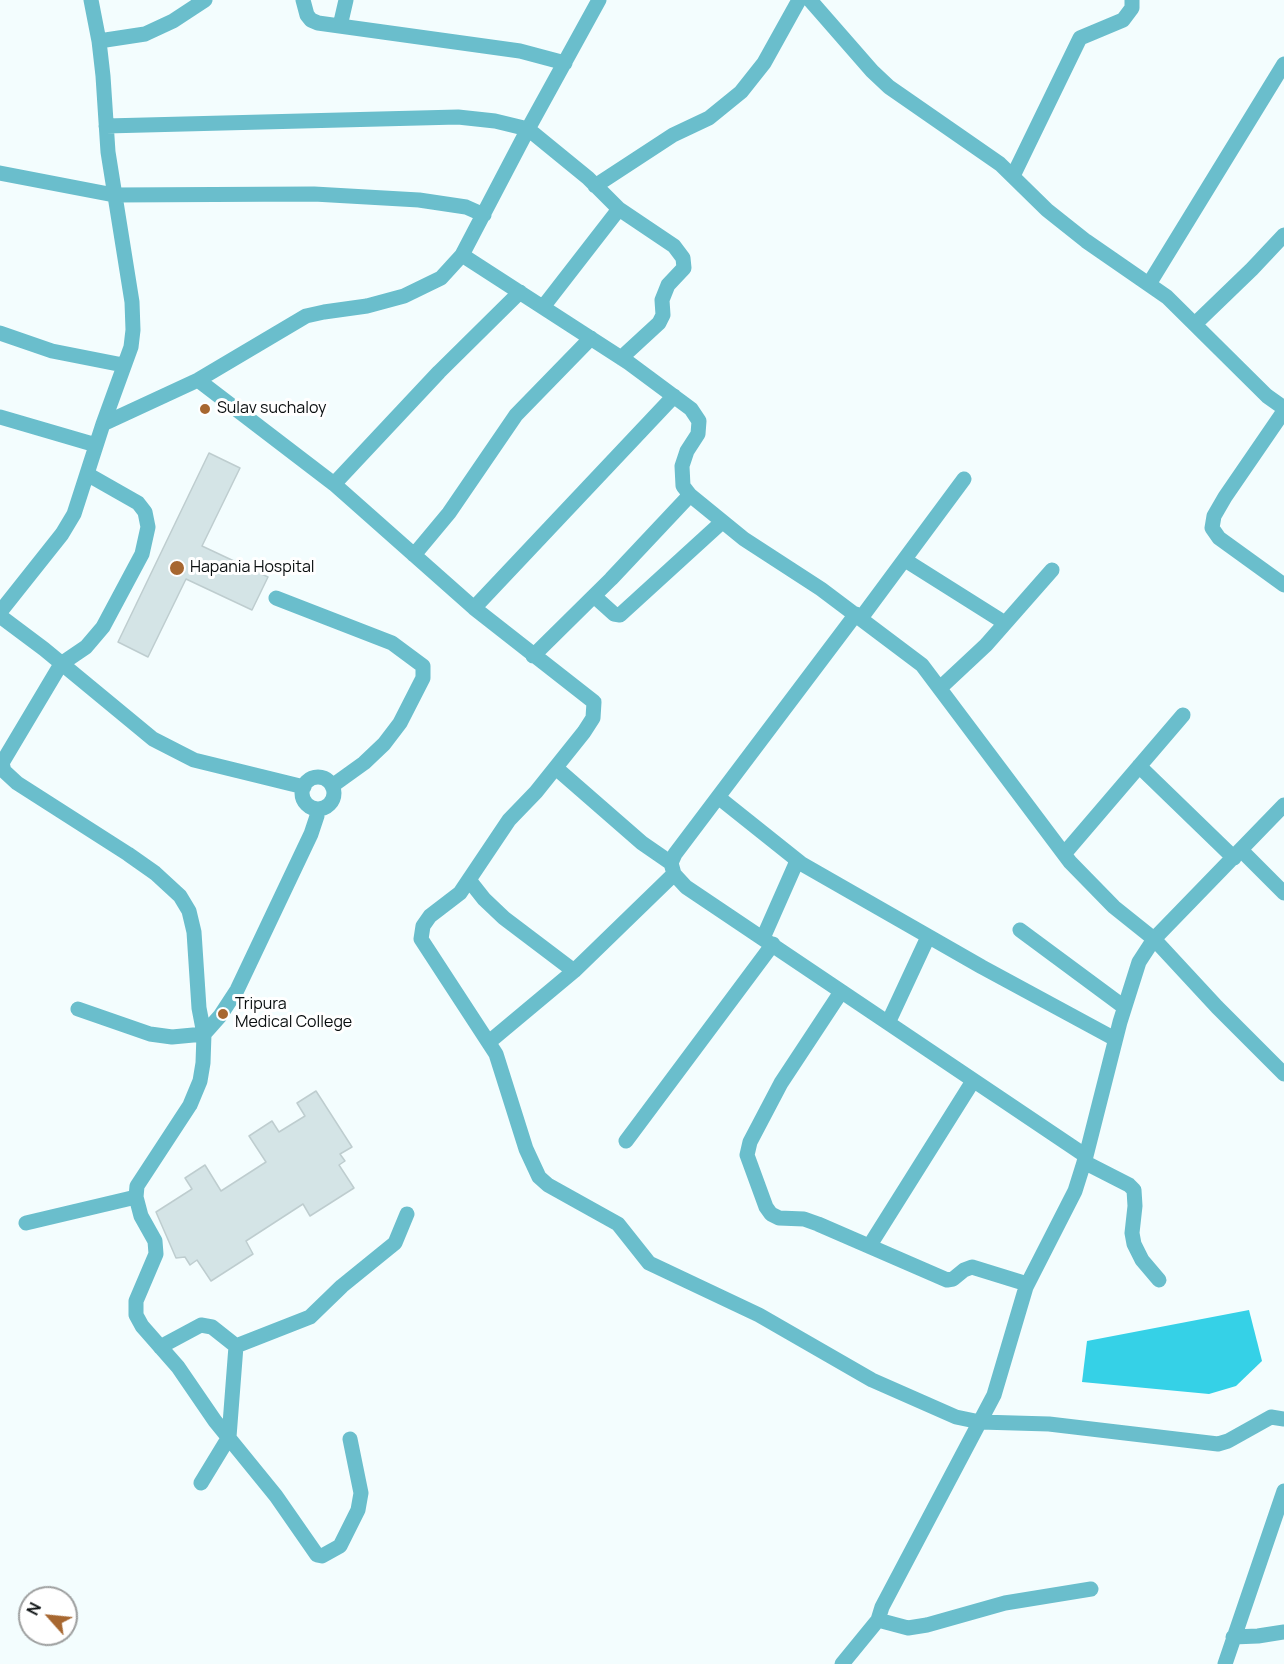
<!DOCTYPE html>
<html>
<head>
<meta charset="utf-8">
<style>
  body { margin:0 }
  #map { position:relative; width:1284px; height:1664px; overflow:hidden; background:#f3fdfe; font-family:Manrope,sans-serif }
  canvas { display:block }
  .north { position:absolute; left:18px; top:1586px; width:60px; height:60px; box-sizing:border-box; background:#fff; border:2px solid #9d9f9f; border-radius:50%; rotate:297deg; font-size:16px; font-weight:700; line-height:24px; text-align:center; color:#090e0f }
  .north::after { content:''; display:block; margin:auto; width:21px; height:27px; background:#a76730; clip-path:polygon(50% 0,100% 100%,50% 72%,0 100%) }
</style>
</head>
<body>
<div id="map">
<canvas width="1284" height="1664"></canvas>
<div class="north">N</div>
</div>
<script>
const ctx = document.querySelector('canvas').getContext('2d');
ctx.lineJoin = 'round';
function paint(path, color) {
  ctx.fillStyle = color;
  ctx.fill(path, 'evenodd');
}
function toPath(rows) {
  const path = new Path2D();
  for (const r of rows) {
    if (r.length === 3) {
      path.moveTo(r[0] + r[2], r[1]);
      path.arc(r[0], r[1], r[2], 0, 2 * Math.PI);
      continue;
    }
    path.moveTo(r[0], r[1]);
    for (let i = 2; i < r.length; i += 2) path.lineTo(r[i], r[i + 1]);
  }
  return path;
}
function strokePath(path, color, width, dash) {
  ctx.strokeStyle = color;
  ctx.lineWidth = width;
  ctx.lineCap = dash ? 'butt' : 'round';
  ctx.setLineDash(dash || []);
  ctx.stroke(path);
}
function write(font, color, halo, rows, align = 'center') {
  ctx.font = font + ' Manrope,sans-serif';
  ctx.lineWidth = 6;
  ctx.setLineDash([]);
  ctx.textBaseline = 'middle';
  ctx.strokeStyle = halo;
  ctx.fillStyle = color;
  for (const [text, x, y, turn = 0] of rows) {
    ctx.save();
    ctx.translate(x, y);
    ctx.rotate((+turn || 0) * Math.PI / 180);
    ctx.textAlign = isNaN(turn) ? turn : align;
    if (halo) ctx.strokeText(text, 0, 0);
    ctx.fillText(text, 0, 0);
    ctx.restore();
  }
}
const water = toPath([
  [1249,1310,1262,1361,1236,1386,1209,1394,1082,1382,1087,1341]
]);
const building = toPath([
  [209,453,240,468,202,546,268,577,252,610,186,579,148,657,118,642,209,453],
  [316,1091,352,1147,340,1154,345,1161,339,1165,354,1188,310,1216,303,1204,246,1241,253,1254,211,1281,197,1260,190,1265,185,1257,176,1258,156,1212,192,1189,185,1178,205,1165,221,1191,266,1162,249,1136,272,1121,279,1132,305,1116,297,1103,316,1091]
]);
const minor = toPath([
  [303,0,307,15,311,20,318,23,520,51,565,63],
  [810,0,872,71,889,87,1000,164,1047,210,1086,241,1167,297,1267,396,1284,408],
  [340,26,346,0],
  [99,41,145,34,173,21,205,0],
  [106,126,458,117,495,121,528,129,588,178,619,209,674,246,683,258,684,268,668,285,662,300,663,315,659,323,621,358],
  [0,173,114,195,314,194,419,200,466,207,484,215],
  [1013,176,1080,38,1123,20,1132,8,1132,0],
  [595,186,673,135,709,118,741,92,764,63,799,0],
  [462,255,629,363,691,409,699,421,698,434,687,451,682,466,683,486,690,495,744,539,821,589,922,665,1070,862,1114,907,1154,939,1217,1007,1284,1074],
  [1149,284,1284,64],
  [543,307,619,209],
  [1195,324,1252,269,1284,235],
  [0,333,52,351,123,365],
  [198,380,334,484,474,608,594,702,593,718,584,732,536,792,509,820,460,893,430,916,423,926,421,939,496,1054,526,1149,539,1177,548,1185,618,1224,649,1263,759,1315,872,1380,956,1417,980,1422,1049,1424,1218,1444,1228,1441,1271,1417,1284,1419],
  [1284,411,1225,497,1214,516,1212,528,1219,538,1284,585],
  [0,417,96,445],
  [103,424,198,380,306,316,324,312,367,306,404,296,441,278,462,255,528,129,599,0],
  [87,474,138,503,145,512,148,527,142,554,103,627,86,647,61,664,2,763,4,771,17,783,128,854,155,873,180,896,189,911,194,932,199,1008,204,1034,203,1063,200,1081,190,1105,137,1186,136,1197,141,1216,155,1241,156,1254,136,1301,136,1315,142,1326,178,1367,215,1421,276,1496,317,1555,322,1556,340,1546,358,1510,361,1493,350,1439],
  [334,484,439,372,520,292],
  [414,555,449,513,516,415,591,338],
  [905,560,1005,623],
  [594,596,614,614,620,615,722,522],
  [276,598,392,643,423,666,423,678,400,723,384,744,364,763,332,786],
  [474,608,674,396],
  [0,612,62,534,74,514,103,424,131,347,133,330,132,302,108,152,103,76,99,41,91,0],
  [856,614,675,854,671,863,674,874,686,887,1086,1156],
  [0,616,44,649,153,739,194,760,304,787],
  [861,618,964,479],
  [533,656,611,579,690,495],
  [940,688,986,645,1052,570],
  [1139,766,1234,858],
  [556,768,642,843,671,863],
  [318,793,16],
  [718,797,802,864,982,967,1115,1039],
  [1241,850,1284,893],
  [1064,854,1183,715],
  [469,880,484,899,504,918,574,971],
  [1020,930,1124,1007],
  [763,938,797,861],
  [841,992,781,1083,750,1142,747,1155,766,1207,771,1214,779,1218,804,1219,818,1224,947,1280,953,1279,964,1270,972,1267,1027,1284],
  [78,1009,150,1034,172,1037,204,1034,220,1016,237,990,311,834,317,816,316,809],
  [888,1023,928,937],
  [489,1042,574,971,674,874],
  [626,1141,773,944],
  [1084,1162,1129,1185,1134,1190,1135,1206,1132,1233,1134,1244,1142,1260,1159,1280],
  [26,1223,136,1197],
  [870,1245,973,1081],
  [160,1347,201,1325,212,1327,236,1346,310,1317,342,1286,395,1243,407,1214],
  [201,1483,229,1437,236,1346],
  [878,1620,908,1628,927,1625,1005,1603,1091,1589],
  [1233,1637,1258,1636,1284,1632],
  [842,1664,878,1620,882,1607,994,1395,1026,1287,1075,1191,1086,1156,1120,1022,1139,962,1154,939,1284,805],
  [1225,1664,1284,1491]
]);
const markers = [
  [205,409,6,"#a76730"],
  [177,568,8,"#a76730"],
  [223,1014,6,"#a76730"]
];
const poiNames = [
  ["Sulav suchaloy",217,409],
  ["Hapania Hospital",190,568],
  ["Tripura",235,1005],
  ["Medical College",235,1023]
];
paint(water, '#35d1e7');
paint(building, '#d4e4e6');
strokePath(building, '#becdcf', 1.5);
strokePath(minor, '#6abecc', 15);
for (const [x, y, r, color] of markers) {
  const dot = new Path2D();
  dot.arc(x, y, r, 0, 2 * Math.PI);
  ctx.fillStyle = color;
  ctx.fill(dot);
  strokePath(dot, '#fff', 2);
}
write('16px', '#090e0f', '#fff', poiNames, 'left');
</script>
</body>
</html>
